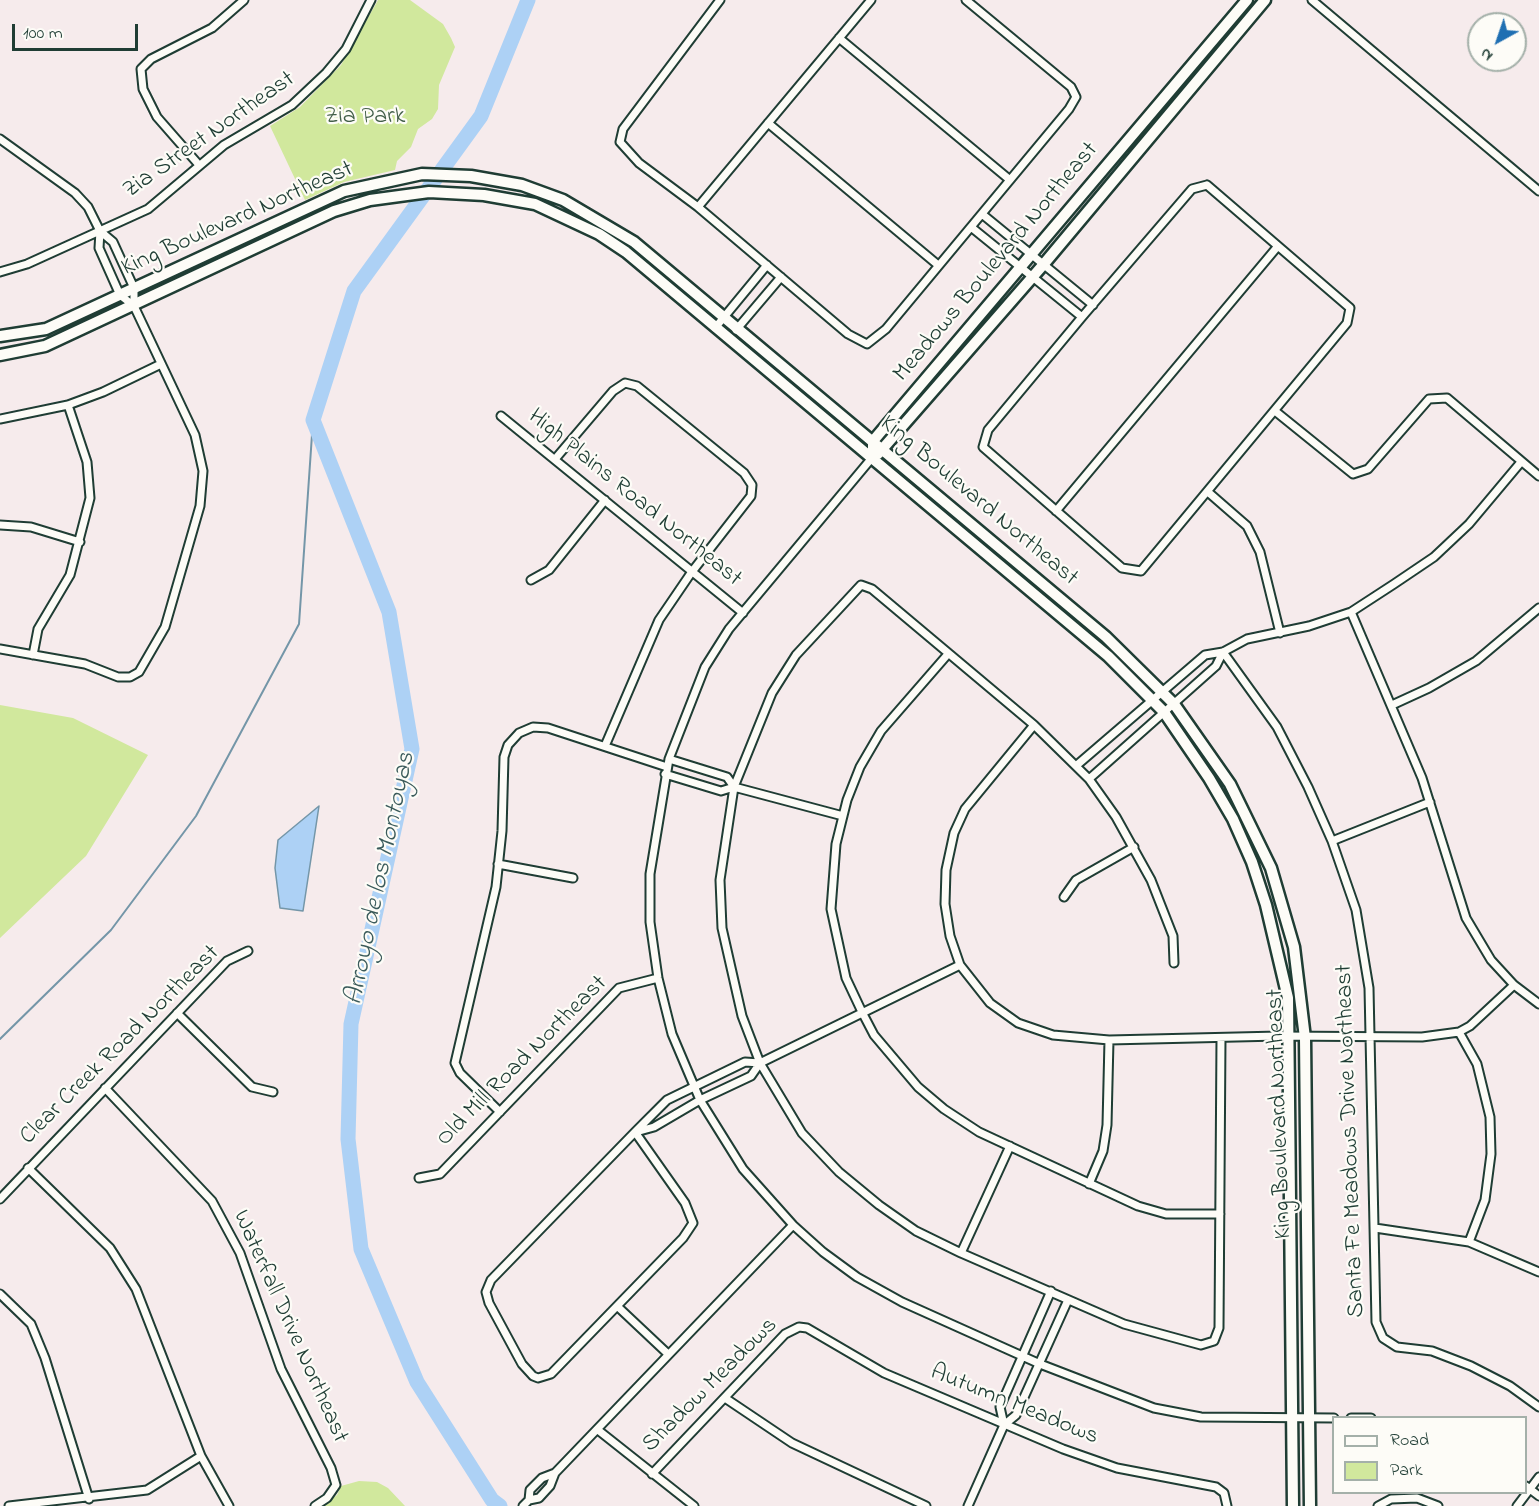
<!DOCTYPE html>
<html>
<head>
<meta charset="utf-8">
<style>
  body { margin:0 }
  #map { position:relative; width:1539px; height:1506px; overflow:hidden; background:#f6ebec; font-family:"Indie Flower",sans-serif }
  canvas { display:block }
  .legend { position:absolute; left:1332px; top:1416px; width:195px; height:78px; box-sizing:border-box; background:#fdfcf7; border:2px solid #a4b0a9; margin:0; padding:8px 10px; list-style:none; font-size:18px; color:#1f3d34 }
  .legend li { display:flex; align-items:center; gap:12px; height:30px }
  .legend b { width:30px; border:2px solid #a4b0a9 }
  .north { position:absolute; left:1467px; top:12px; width:60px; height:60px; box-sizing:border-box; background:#fdfcf7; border:2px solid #a4b0a9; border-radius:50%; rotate:220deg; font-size:16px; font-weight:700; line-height:24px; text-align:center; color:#1f3d34 }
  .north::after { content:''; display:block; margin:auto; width:21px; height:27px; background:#1f6fb2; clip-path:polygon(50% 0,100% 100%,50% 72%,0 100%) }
  .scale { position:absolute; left:12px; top:24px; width:126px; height:27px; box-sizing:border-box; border:3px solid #1f3d34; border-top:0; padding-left:8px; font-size:18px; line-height:21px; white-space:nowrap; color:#1f3d34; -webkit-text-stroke:4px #fdfcf7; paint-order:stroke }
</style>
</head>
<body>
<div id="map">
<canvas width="1539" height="1506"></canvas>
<ul class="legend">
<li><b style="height:8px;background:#fdfcf7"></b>Road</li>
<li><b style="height:16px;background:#d1e89d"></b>Park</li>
</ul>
<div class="north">N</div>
<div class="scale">100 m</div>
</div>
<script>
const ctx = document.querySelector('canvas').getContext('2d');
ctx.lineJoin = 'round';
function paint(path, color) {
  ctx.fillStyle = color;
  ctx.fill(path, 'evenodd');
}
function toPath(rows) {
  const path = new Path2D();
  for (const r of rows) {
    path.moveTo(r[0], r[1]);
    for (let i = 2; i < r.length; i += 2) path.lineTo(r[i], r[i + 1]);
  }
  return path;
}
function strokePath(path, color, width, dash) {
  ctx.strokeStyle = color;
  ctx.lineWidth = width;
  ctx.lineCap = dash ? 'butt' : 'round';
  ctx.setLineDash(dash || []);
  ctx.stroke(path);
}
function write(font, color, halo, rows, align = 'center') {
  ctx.font = font + ' "Indie Flower",sans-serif';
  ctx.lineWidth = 4.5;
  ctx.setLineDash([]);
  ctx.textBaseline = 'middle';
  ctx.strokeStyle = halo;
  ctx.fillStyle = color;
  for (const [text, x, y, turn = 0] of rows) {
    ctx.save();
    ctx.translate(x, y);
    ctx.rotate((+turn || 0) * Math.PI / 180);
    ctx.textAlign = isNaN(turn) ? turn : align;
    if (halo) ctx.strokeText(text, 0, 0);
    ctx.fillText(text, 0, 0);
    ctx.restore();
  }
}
const green = toPath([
  [378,0,410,0,443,24,451,38,455,47,439,85,438,109,432,119,418,129,411,147,397,161,395,170,344,182,305,200,270,126,300,107,341,65],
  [0,705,73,718,148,755,86,856,0,938],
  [359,1481,377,1482,388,1488,405,1506,321,1506,337,1495,341,1486]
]);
const water = toPath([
  [319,806,303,911,280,908,275,868,278,840,319,806]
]);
const stream = toPath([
  [0,1039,111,930,196,816,299,624,313,420]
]);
const river = toPath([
  [500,1506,492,1500,417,1382,361,1249,348,1139,351,1024,412,749,389,612,313,420,354,291,481,116,528,0]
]);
const street = toPath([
  [720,0,623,129,620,142,639,163,698,207,848,334,867,344,886,329,1069,109,1076,97,1071,87,966,0],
  [1312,0,1539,191],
  [839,38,1010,180],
  [768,123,938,265],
  [0,139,75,193,88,207,100,231,113,242,134,288,134,306,120,295,99,248,100,231],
  [199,165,157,117,143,89,141,69,151,59,212,28,244,0],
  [1207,185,1350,308,1347,323,1141,571,1122,568,983,447,988,430,1082,317,1192,189,1207,185],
  [698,207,871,0],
  [982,214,1093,305],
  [971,227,1082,317],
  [0,272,27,264,148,209,224,145,292,105,326,73,346,49,371,0],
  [715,328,767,265],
  [736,330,781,277],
  [1275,411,1353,474,1368,469,1429,399,1447,398,1539,476],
  [501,416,743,613],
  [0,419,68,405,103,392,161,364],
  [556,458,613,391,625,383,637,386,744,473,752,485,751,496,691,573,659,620,605,746],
  [871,459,729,629,705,667,669,759,650,874,650,922,658,978,672,1034,700,1100,743,1169,793,1225,823,1252,857,1277,902,1302,1040,1364,1154,1408,1201,1417,1334,1418],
  [1208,492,1247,526,1260,552,1280,633],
  [1056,511,1278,246],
  [0,525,31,527,80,542],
  [531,580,549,570,605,500],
  [1351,612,1422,778,1466,918,1491,960,1514,985,1539,1004],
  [0,649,85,664,118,677,130,677,139,672,165,627,200,506,203,471,195,435,134,306],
  [1223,652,1277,727,1308,787,1332,841,1356,910,1369,988,1376,1322,1383,1338,1397,1347,1432,1351,1471,1366,1510,1386,1539,1407],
  [948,654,881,731,860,767,847,800,836,844,831,909,846,978,862,1012,874,1035,918,1087,944,1109,979,1132,1138,1206,1166,1214,1220,1214],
  [33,655,38,629,70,575,90,498,87,462,68,405],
  [1392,705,1429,688,1476,661,1539,608],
  [1034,725,965,809,954,833,946,870,945,904,950,936,960,965,990,1003,1018,1023,1053,1035,1109,1040,1279,1036,1422,1037,1459,1032,1470,1026,1514,985],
  [669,759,727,777,734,787],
  [1077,765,1205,655,1223,652,1247,639,1309,626,1351,612,1394,584,1434,557,1469,524,1521,462],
  [665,774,721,791,734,787,843,816],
  [1089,779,1216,666,1223,652],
  [1332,841,1430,802],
  [498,864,573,878],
  [1064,897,1076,880,1134,847],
  [1174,963,1173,936,1151,880,1116,817,1089,779,1034,725,872,589,861,585,796,655,772,693,734,787,720,880,722,928,742,1016,760,1063,802,1133,839,1172,879,1205,916,1231,961,1253,1124,1324,1201,1345,1214,1341,1219,1328,1221,1038],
  [177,1013,252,1087,273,1092],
  [1459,1032,1477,1064,1490,1117,1491,1154,1485,1200,1469,1242],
  [105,1088,212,1201,240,1253,281,1369,331,1468,336,1485,327,1498,315,1506],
  [500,1112,460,1073,455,1063,496,887,502,831,504,757,508,745,519,733,533,727,548,728,667,767],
  [635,1132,685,1203,693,1223,683,1238,551,1374,538,1378,533,1376,522,1364,489,1303,486,1292,491,1280,635,1132,667,1100,745,1062,760,1063],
  [636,1132,654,1127,700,1100,751,1076,760,1063,960,965],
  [28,1168,110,1248,136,1289,201,1456,229,1506],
  [419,1178,440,1174,619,988,658,978],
  [1089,1184,1103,1151,1107,1125,1109,1040],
  [0,1199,227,961,248,951],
  [1375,1228,1469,1242,1539,1272],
  [961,1253,1010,1146],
  [0,1294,31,1324,45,1358,89,1499],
  [617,1306,668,1354],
  [725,1398,792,1443,926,1506],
  [1351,1418,1371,1418],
  [1004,1425,1000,1407,1051,1291],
  [598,1430,694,1506],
  [652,1474,785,1334,799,1327,807,1328,884,1373,1063,1449,1117,1468,1216,1487,1224,1493,1227,1506],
  [1526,1486,1539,1496],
  [529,1500,530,1490,542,1478,555,1473],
  [9,1506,147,1490,201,1456],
  [523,1506,529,1500,539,1498,550,1486,555,1473,793,1225],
  [968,1506,1004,1425,1016,1415,1068,1300],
  [1378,1506,1391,1499,1417,1498,1438,1506],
  [1517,1506,1539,1477]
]);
const secondary = toPath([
  [0,336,46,329,344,191,422,174,471,176,522,185,563,200,634,242,1106,637,1174,704,1230,784,1271,868,1294,947,1305,1038,1310,1506],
  [0,355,45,346,334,211,370,200,429,192,484,195,535,204,599,234,626,252,1108,656,1164,712,1209,778,1233,819,1252,862,1266,905,1288,998,1293,1506],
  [873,448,873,441,1247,0],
  [878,454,1043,265,1265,0]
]);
const parkNames = [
  ["Zia Park",365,118]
];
const streetNames = [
  ["Zia Street Northeast",210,136,-35],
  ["King Boulevard Northeast",238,220,-24],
  ["Meadows Boulevard Northeast",997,263,-50],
  ["High Plains Road Northeast",634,499,39],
  ["King Boulevard Northeast",978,502,40],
  ["Clear Creek Road Northeast",121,1046,-45],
  ["Old Mill Road Northeast",523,1062,-45],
  ["King Boulevard Northeast",1281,1114,-92],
  ["Santa Fe Meadows Drive Northeast",1352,1141,-92],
  ["Waterfall Drive Northeast",289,1327,66],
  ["Shadow Meadows",711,1386,-45],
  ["Autumn Meadows",1014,1406,22]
];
const waterNames = [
  ["Arroyo de los Montoyas",382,879,-78]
];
paint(green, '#d1e89d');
paint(water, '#add1f5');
strokePath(water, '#7496a8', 1.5);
strokePath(stream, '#7496a8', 2);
strokePath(river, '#add1f5', 15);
strokePath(street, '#1f3d34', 11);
strokePath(secondary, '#1f3d34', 15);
strokePath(street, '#fdfcf7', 7);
strokePath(secondary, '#fdfcf7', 10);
write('24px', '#435f49', '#fdfcf7', parkNames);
write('24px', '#1f3d34', '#fdfcf7', streetNames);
write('italic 26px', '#3b5b5b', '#fdfcf7', waterNames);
</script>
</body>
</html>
